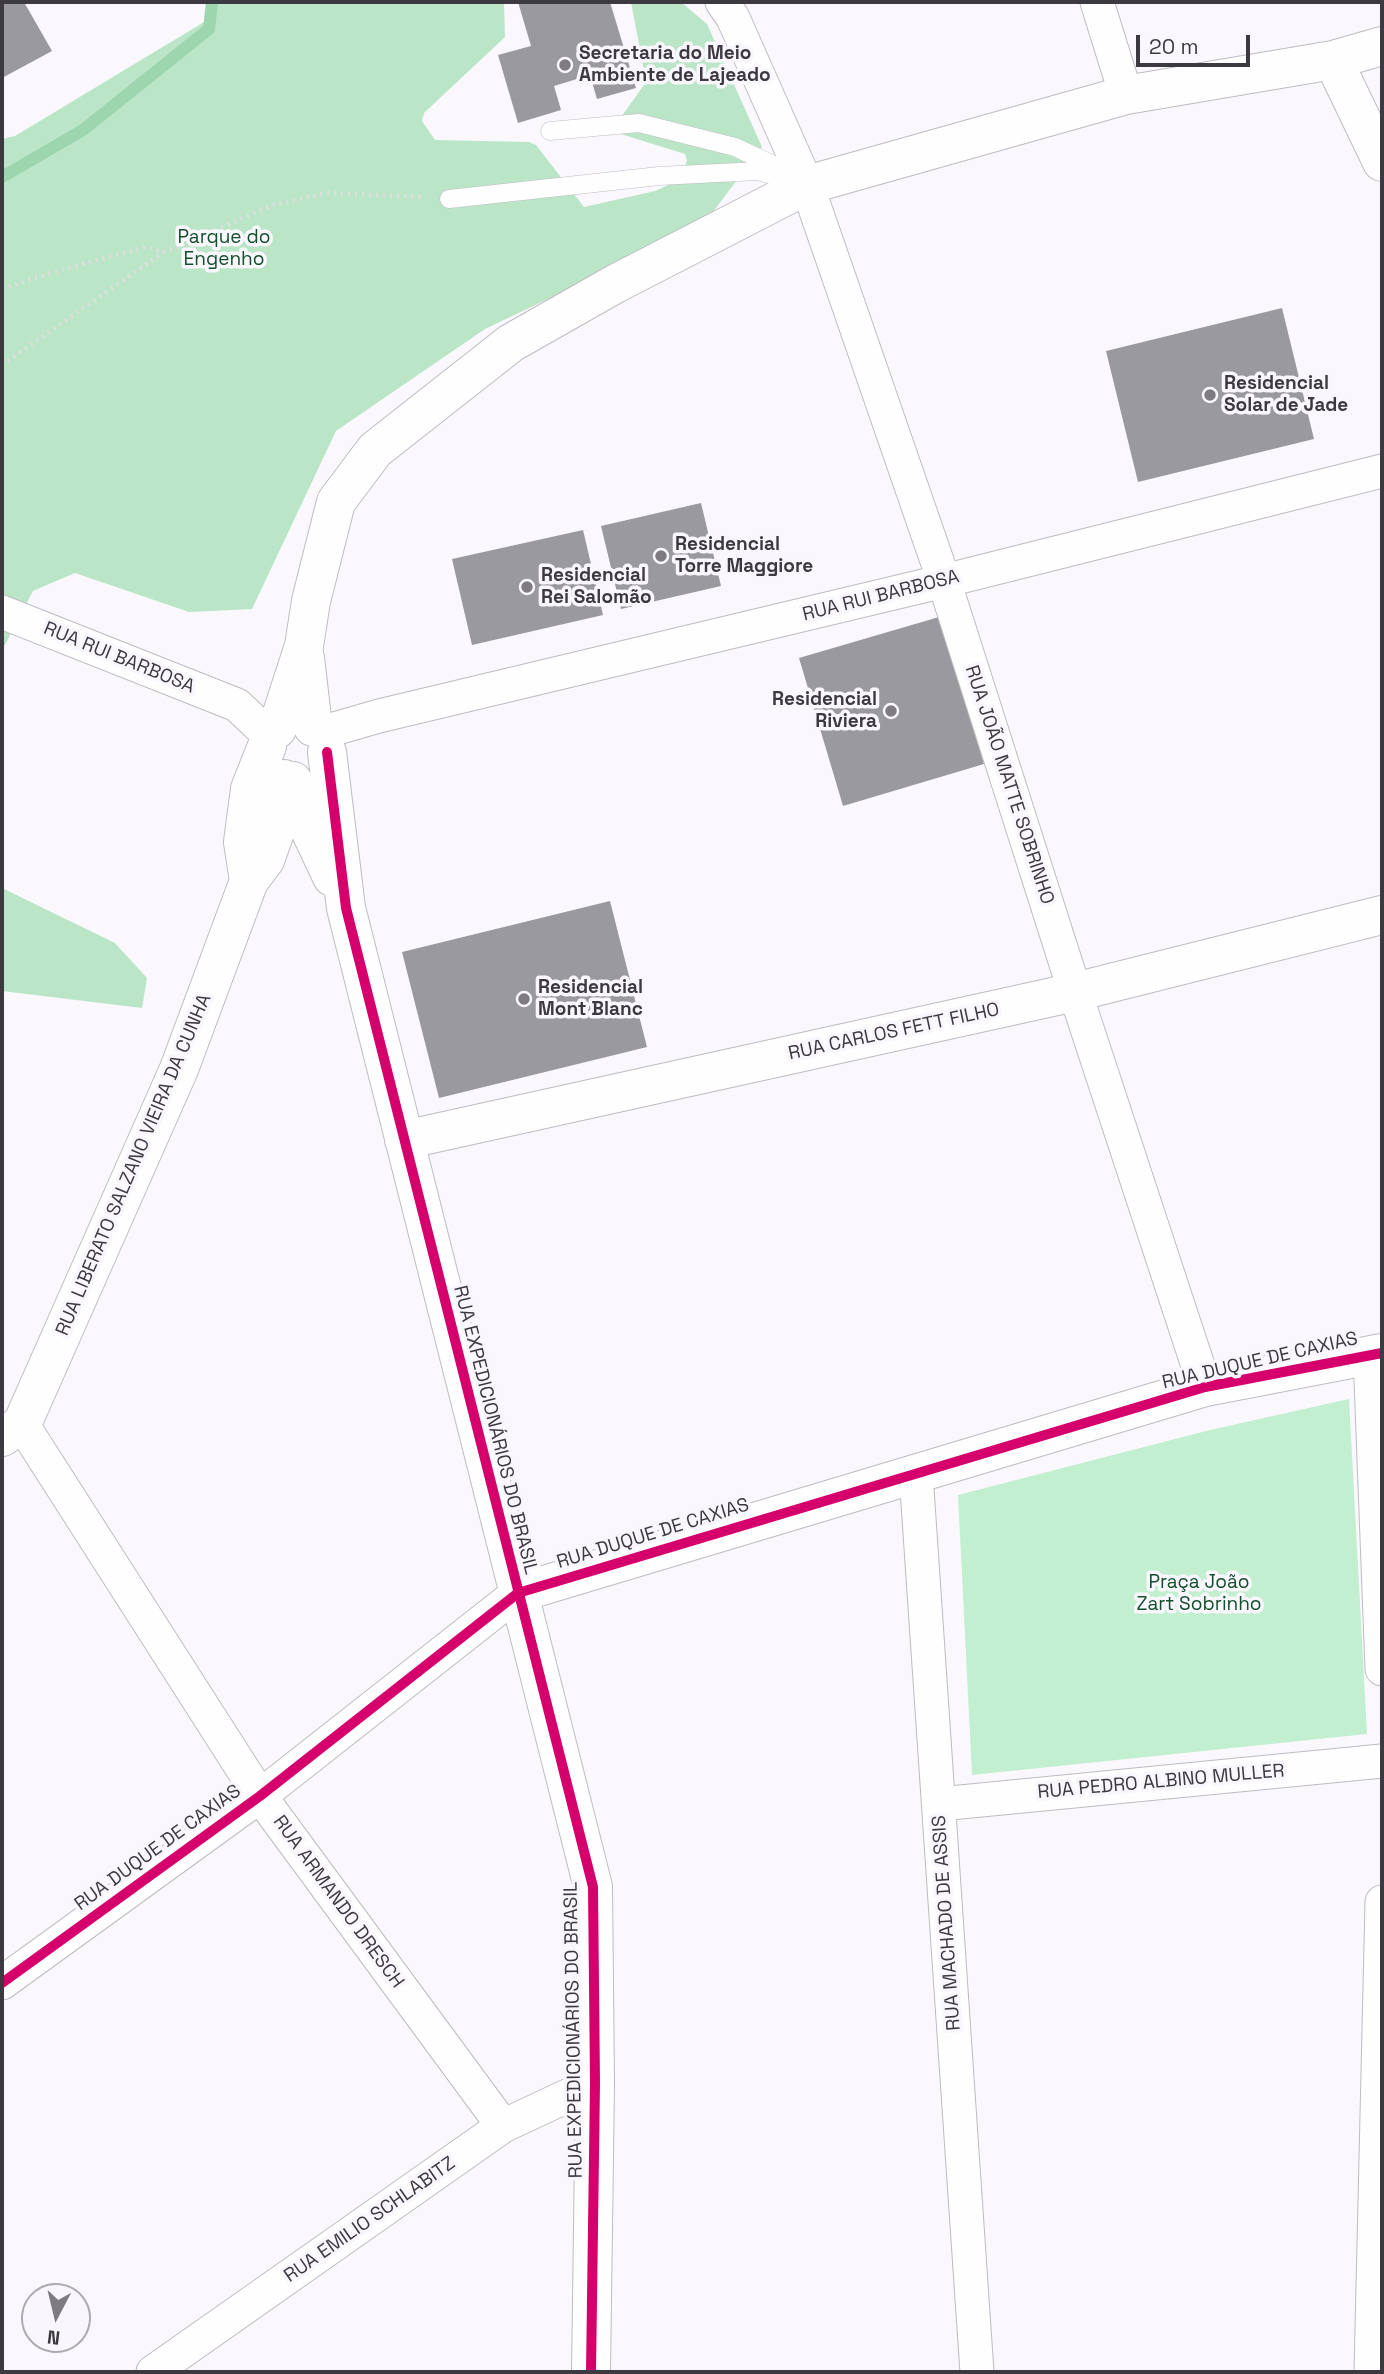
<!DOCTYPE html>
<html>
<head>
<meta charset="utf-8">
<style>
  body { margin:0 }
  #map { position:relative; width:1384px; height:2374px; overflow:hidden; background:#faf8fc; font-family:"Space Grotesk",sans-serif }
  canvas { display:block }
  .frame { position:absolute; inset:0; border:4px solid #3c3a40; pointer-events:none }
  .north { position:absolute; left:21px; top:2283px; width:70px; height:70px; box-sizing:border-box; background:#f9f7fd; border:2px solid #adabb1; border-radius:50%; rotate:187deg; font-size:19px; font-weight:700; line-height:28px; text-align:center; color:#3c3a40 }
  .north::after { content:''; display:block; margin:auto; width:24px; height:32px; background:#7e7c82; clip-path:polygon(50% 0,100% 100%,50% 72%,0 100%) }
  .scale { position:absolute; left:1136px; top:35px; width:114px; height:32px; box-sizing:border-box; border:4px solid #3c3a40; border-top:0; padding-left:9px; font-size:21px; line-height:24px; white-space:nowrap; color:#3c3a40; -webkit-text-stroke:5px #f9f7fd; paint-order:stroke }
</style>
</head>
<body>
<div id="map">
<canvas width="1384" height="2374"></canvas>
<div class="frame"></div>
<div class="north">N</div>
<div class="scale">20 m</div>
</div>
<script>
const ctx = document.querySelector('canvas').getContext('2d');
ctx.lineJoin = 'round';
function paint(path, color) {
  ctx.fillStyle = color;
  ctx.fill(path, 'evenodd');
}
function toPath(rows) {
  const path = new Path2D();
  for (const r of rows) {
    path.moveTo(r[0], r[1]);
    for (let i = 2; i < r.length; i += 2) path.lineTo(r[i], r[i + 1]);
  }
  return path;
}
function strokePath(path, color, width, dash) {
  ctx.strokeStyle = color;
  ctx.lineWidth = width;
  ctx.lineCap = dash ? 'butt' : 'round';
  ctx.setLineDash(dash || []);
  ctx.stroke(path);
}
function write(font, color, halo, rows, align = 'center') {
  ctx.font = font + ' "Space Grotesk",sans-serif';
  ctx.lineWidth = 7;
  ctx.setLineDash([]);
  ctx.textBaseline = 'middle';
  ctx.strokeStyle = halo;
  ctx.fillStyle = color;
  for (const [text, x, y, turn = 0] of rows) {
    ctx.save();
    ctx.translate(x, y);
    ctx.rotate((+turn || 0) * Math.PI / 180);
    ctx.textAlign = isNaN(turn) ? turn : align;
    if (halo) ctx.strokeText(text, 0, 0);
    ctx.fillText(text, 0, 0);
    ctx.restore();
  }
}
const green = toPath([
  [1349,1399,1367,1734,972,1775,958,1495,1210,1430]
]);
const forest = toPath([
  [215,2,504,2,505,37,424,113,422,121,435,140,529,142,536,145,584,207,655,191,677,181,687,161,685,154,611,131,644,85,645,76,631,2,681,2,707,24,762,147,703,225,485,329,336,431,252,609,189,612,75,573,33,591,5,645,2,646,2,139,15,136,214,16],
  [2,888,115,943,147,978,142,1008,2,991]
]);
const stream = toPath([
  [2,177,83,130,209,29,212,2]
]);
const building = toPath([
  [2,2,24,2,52,51,2,78],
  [518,2,610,2,636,88,597,99,590,75,554,86,561,110,518,123,498,55,531,46],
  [1282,308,1314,439,1138,482,1106,351],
  [701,503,721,586,621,609,601,526],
  [583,530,603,615,472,645,452,559],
  [939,617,984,764,843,806,799,658],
  [610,901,647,1047,439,1098,402,952]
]);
const path = toPath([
  [2,289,53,272,146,247,164,252,273,205,326,193,421,197],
  [2,365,164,252]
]);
const lane = toPath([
  [550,131,639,123,735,147,786,171],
  [449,199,659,176,758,171,801,183]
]);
const street = toPath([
  [722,2,733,18,807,185,944,581,1075,992,1205,1387],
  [1097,2,1126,95],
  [2,612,237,705,271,737],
  [320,733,379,716,944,581,1382,471],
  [1370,1354,1382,1669],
  [22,1424,260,1796,503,2126],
  [916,1474,977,2372],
  [940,1804,1382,1761],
  [2,1983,260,1796,518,1593],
  [153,2372,503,2126,595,2083],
  [1371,2372,1382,1902]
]);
const secondary = toPath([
  [1333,60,1382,162],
  [305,658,313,727],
  [277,729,304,646,311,601,336,502,375,450,511,343,615,284,807,185,1126,95,1333,60,1382,46],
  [327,752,346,908,593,1887,595,2083,591,2372],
  [293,781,307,824,332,877],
  [249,881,243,842,250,789,267,746],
  [404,1140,1075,992,1382,915],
  [2,1437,22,1424,179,1069,249,881,265,860,275,832,284,779],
  [518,1593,1205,1387,1382,1353]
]);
const cycleway = toPath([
  [327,752,346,908,593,1887,595,2083,591,2372],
  [2,1983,260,1796,518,1593,1205,1387,1382,1353]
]);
const markers = [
  [565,65,7,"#7e7c82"],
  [1210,395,7,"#7e7c82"],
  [661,556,7,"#7e7c82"],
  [527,587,7,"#7e7c82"],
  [891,711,7,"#7e7c82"],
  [524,999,7,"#7e7c82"]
];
const poiNames = [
  ["Secretaria do Meio",579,54],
  ["Ambiente de Lajeado",579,76],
  ["Residencial",1224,384],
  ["Solar de Jade",1224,406],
  ["Residencial",675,545],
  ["Torre Maggiore",675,567],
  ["Residencial",541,576],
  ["Rei Salomão",541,598],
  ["Residencial",877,700,"right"],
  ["Riviera",877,722,"right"],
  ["Residencial",538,988],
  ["Mont Blanc",538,1010]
];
const parkNames = [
  ["Parque do",224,238],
  ["Engenho",224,260],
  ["Praça João",1199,1583],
  ["Zart Sobrinho",1199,1605]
];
const streetNames = [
  ["RUA RUI BARBOSA",881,596,-14],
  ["RUA RUI BARBOSA",119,658,22],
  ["RUA JOÃO MATTE SOBRINHO",1009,785,72],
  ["RUA CARLOS FETT FILHO",894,1032,-12],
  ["RUA LIBERATO SALZANO VIEIRA DA CUNHA",134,1165,-67],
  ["RUA DUQUE DE CAXIAS",1260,1361,-13],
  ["RUA EXPEDICIONÁRIOS DO BRASIL",495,1430,76],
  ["RUA DUQUE DE CAXIAS",653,1534,-17],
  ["RUA PEDRO ALBINO MULLER",1161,1782,-5],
  ["RUA DUQUE DE CAXIAS",158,1848,-36],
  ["RUA ARMANDO DRESCH",338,1902,54],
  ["RUA MACHADO DE ASSIS",947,1923,-94],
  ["RUA EXPEDICIONÁRIOS DO BRASIL",574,2030,-91],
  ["RUA EMILIO SCHLABITZ",370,2220,-35]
];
paint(green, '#c2efcf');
paint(forest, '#bae6c7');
strokePath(stream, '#9dd5ae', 12);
paint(building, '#9a999d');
strokePath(lane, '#bebcc1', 19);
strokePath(street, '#bebcc1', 35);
strokePath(secondary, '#bebcc1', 40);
strokePath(path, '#dededf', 4.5, [2, 5]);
strokePath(lane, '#fefeff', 18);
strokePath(street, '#fefeff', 33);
strokePath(secondary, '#fefeff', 38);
strokePath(cycleway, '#d6006c', 10);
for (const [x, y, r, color] of markers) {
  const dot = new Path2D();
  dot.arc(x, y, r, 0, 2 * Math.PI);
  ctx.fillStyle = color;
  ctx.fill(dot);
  strokePath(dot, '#f9f7fd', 2.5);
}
write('bold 19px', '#3c3a40', '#f9f7fd', poiNames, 'left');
write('19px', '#124f2a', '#f9f7fd', parkNames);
write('19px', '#3c3a40', '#f9f7fd', streetNames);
</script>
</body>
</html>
